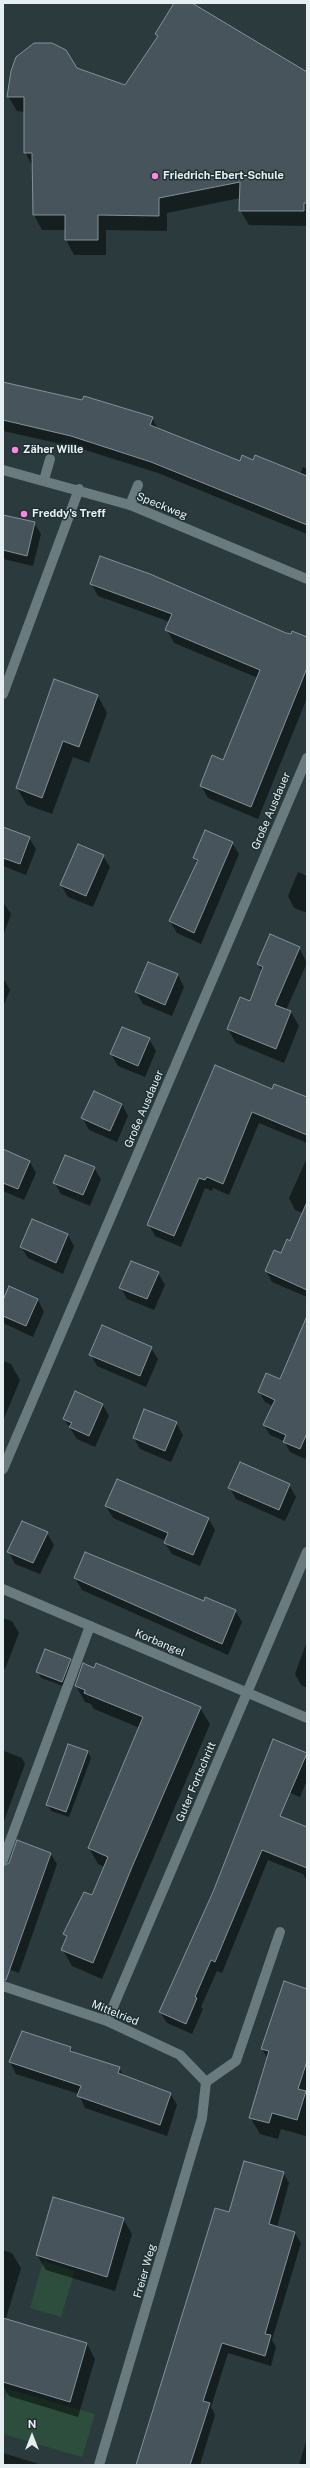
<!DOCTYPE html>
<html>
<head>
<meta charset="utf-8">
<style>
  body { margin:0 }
  #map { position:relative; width:310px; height:2468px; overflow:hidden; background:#2a3a3d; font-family:"Public Sans",sans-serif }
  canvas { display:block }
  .frame { position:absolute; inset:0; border:4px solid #e5eff1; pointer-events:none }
  .north { position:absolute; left:12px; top:2416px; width:40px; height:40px; -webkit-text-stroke:3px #203033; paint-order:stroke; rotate:0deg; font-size:11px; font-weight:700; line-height:16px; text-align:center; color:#e5eff1 }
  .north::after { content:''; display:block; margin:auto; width:14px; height:18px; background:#e5eff1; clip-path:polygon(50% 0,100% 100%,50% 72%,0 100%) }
</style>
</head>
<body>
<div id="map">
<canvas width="310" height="2468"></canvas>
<div class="frame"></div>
<div class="north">N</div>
</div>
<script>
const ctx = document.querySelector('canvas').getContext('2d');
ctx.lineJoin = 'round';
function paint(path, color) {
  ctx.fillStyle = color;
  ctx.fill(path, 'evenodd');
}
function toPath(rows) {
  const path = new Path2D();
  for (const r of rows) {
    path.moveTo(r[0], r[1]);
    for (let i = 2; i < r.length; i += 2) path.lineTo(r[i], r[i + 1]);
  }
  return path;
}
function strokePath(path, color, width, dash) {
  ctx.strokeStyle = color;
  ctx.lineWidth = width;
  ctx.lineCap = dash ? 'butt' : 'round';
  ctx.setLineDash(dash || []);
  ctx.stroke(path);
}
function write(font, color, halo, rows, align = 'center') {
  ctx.font = font + ' "Public Sans",sans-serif';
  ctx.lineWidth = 3;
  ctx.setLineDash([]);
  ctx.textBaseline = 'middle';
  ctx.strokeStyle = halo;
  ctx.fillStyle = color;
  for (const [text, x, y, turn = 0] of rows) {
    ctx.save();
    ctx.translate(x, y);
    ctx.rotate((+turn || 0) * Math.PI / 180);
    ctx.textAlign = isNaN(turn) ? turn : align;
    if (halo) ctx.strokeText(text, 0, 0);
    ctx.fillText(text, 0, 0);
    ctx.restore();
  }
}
const green = toPath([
  [43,2261,75,2271,61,2317,30,2308],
  [8,2389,95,2414,82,2457,3,2434,3,2405]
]);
const shadow = toPath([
  [175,3,190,3,307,73,307,226,249,225,240,210,240,198,167,213,167,231,106,230,106,255,74,255,66,240,66,230,42,230,34,215,33,167,25,152,25,112,17,111,8,96,14,64,20,53,29,47,76,69,125,86,158,37,156,34],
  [3,383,152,418,158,429,240,462,254,461,300,475,303,467,307,469,307,534,158,473,79,448,3,431],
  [3,516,34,523,41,534,33,566,3,559],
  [91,583,307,638,307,698,258,819,208,798,201,786,223,761,258,678,174,643,167,630,170,622,98,596],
  [55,680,98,696,107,713,89,763,73,757,52,814,27,805,17,788],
  [3,830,29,838,36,849,26,875,3,866],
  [232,843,239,854,201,944,177,933,170,921,197,863,194,858],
  [103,856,110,867,93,907,68,897,61,885],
  [298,872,307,876,307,913,294,908,288,896],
  [3,902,11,914,3,936],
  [299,948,307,963,286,1010,291,1012,299,1026,284,1063,236,1043,228,1029,240,998,251,1002,262,972,258,964],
  [149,963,178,975,184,987,172,1016,143,1004,136,992],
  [3,978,10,990,3,1007],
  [149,1039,156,1051,145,1077,118,1066,111,1054],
  [216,1066,273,1090,307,1097,307,1143,259,1123,229,1195,213,1188,212,1191,205,1188,181,1247,155,1236,149,1225],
  [122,1104,128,1116,117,1142,89,1130,83,1118],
  [3,1154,30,1162,36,1173,24,1200,3,1191],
  [307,1158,307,1297,272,1282,266,1271,290,1242,303,1213,295,1210,289,1198],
  [94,1168,101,1179,90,1206,61,1194,55,1183],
  [68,1235,74,1246,63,1274,28,1258,21,1247],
  [158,1273,165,1285,154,1310,127,1299,121,1288],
  [10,1288,38,1300,44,1312,33,1337,5,1324,3,1321,3,1302],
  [307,1333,307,1455,305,1459,290,1452,284,1441,270,1435,264,1425,273,1406,265,1402,259,1392,281,1381],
  [151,1348,158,1359,146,1387,97,1366,91,1355],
  [3,1361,11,1364,20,1380,3,1421],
  [103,1405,109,1416,95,1447,77,1439,64,1419],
  [176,1423,183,1435,171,1462,140,1449,134,1438],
  [289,1485,296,1497,285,1521,236,1499,230,1488],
  [106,1506,208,1518,215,1530,200,1566,172,1554,165,1543,166,1541,113,1518],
  [47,1533,54,1545,40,1574,15,1564,9,1552],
  [75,1578,235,1610,242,1622,228,1655,82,1590],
  [3,1618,12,1621,19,1633,5,1669,3,1668],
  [307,1641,307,1688,301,1685,295,1674],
  [70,1660,74,1666,66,1687,41,1678,38,1672],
  [76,1686,200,1708,210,1724,102,1979,72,1966,63,1950,67,1939,65,1934,92,1897,105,1867,98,1864,89,1848,140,1728,94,1709,91,1704,85,1702],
  [274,1740,307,1755,307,1780,300,1797,268,1784],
  [4,1751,22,1758,25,1764,4,1821],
  [88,1752,91,1758,69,1817,51,1811,47,1804],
  [248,1805,307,1831,307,1881,303,1874,268,1860,222,1973,217,1971,201,2007,203,2009,192,2034,167,2023,160,2012,214,1892],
  [50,1853,57,1864,19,1973,3,1967,3,1867],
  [307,1990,307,2132,306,2136,281,2129,278,2139,260,2134,250,2117,268,2059,262,2049],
  [71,2048,74,2053,119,2068,124,2076,170,2093,177,2105,167,2136,85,2108,79,2094,16,2074,10,2062],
  [283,2172,289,2183,277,2227,295,2233,301,2243,272,2340,276,2347,271,2366,228,2353,211,2407,215,2415,200,2465,138,2465,230,2213],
  [123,2219,132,2234,115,2291,46,2270,37,2255],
  [3,2250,12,2253,21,2268,4,2325],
  [17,2324,87,2344,95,2359,78,2417,9,2396,3,2386,3,2370],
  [307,2438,307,2465,299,2465],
  [3,2453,42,2465,3,2465]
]);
const building = toPath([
  [174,3,192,3,307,72,307,203,304,203,304,211,239,211,240,182,159,198,159,216,98,215,98,240,65,240,65,215,33,215,32,153,24,153,24,97,7,97,11,71,16,57,34,43,52,43,66,50,77,68,125,85,158,36,155,34,174,3],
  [3,382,82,400,84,396,153,417,150,425,240,461,242,455,253,460,255,455,307,476,307,525,151,462,71,436,3,420,3,382],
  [3,515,35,522,27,556,3,550,3,515],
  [100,556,150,574,286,633,291,634,292,631,307,637,307,668,251,807,200,786,212,755,223,760,260,670,165,630,172,614,90,584,100,556],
  [54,679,98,695,79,747,63,741,42,798,16,788,54,679],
  [3,827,30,837,20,864,3,858,3,827],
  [205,830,233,842,194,933,169,921,198,860,193,858,205,830],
  [78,844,104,855,86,896,60,885,78,844],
  [270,934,300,947,275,1005,291,1011,276,1049,227,1029,240,997,250,1001,263,967,257,964,270,934],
  [148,962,178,974,165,1005,135,992,148,962],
  [122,1027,150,1038,138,1066,110,1054,122,1027],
  [215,1065,272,1089,274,1084,307,1097,307,1135,252,1112,223,1184,207,1177,205,1180,199,1178,174,1236,147,1225,215,1065],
  [94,1091,122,1104,110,1131,81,1118,94,1091],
  [3,1149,30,1161,18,1189,3,1183,3,1149],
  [65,1155,95,1167,83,1195,53,1183,65,1155],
  [307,1202,307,1290,265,1271,274,1250,281,1253,287,1239,290,1241,307,1202],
  [32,1219,68,1234,56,1263,20,1247,32,1219],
  [131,1261,159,1272,147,1299,119,1288,131,1261],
  [9,1286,38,1299,26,1326,3,1316,3,1300,9,1286],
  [307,1316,307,1433,300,1449,283,1442,286,1435,263,1425,275,1400,258,1392,266,1373,280,1379,307,1316],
  [102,1325,152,1347,140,1376,89,1355,102,1325],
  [75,1391,103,1404,89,1436,69,1427,72,1423,63,1419,75,1391],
  [144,1409,177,1422,165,1451,133,1438,144,1409],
  [240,1462,290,1484,279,1510,228,1488,240,1462],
  [117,1479,209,1518,193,1555,164,1543,168,1533,105,1506,117,1479],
  [22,1521,48,1532,33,1563,7,1552,22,1521],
  [85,1552,204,1601,205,1597,236,1610,222,1644,74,1578,85,1552],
  [45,1649,71,1659,62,1682,36,1672,45,1649],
  [83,1663,94,1668,96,1663,201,1707,132,1867,93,1963,61,1950,67,1936,63,1934,84,1892,92,1895,108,1857,88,1848,143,1717,84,1693,85,1690,75,1686,83,1663],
  [273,1739,307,1753,280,1816,307,1827,307,1868,262,1850,215,1962,211,1960,195,1997,197,1998,186,2024,159,2012,213,1892,273,1739],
  [68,1744,88,1751,66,1812,46,1805,68,1744],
  [17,1840,51,1853,6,1980,3,1980,3,1866,9,1863,17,1840],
  [284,1981,307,1989,307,2061,298,2089,306,2091,297,2120,272,2113,269,2123,249,2118,269,2051,261,2049,284,1981],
  [22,2031,71,2047,70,2051,120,2067,118,2073,171,2093,160,2125,77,2096,81,2086,9,2062,22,2031],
  [244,2161,284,2172,269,2224,295,2232,265,2334,271,2335,265,2356,222,2343,203,2401,210,2403,190,2465,136,2465,215,2208,229,2212,244,2161],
  [53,2197,124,2218,107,2277,36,2255,53,2197],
  [3,2318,87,2343,70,2402,3,2382,3,2318]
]);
const service = toPath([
  [44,480,50,459],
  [130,505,138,485],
  [3,1860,90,1626],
  [206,2082,236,2061,280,1932]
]);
const minor = toPath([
  [3,470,130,505,307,579],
  [3,694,79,489],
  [3,1469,307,758],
  [3,1589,307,1718],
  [3,1986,107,2021,180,2055,206,2082,202,2118,99,2465],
  [107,2021,307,1552]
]);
const markers = [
  [155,176,4,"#fc86e4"],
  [15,450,4,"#fc86e4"],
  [24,514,4,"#fc86e4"]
];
const poiNames = [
  ["Friedrich-Ebert-Schule",163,176],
  ["Zäher Wille",23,450],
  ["Freddy's Treff",32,514]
];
const streetNames = [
  ["Speckweg",162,506,22],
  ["Große Ausdauer",271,811,-67],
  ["Große Ausdauer",144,1109,-67],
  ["Korbangel",160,1643,23],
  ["Guter Fortschritt",196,1782,-67],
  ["Mittelried",115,2013,22],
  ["Freier Weg",145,2271,-74]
];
paint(green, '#2d4e3c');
paint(shadow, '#0007');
paint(building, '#47545c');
strokePath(building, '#83919a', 1);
strokePath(service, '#697b7e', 10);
strokePath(minor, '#697b7e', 10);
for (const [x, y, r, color] of markers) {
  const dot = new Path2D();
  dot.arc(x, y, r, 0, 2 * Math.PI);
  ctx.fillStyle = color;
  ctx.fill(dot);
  strokePath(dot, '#203033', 1.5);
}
write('bold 11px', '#e5eff1', '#203033', poiNames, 'left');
write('11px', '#e5eff1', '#203033', streetNames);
</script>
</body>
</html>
